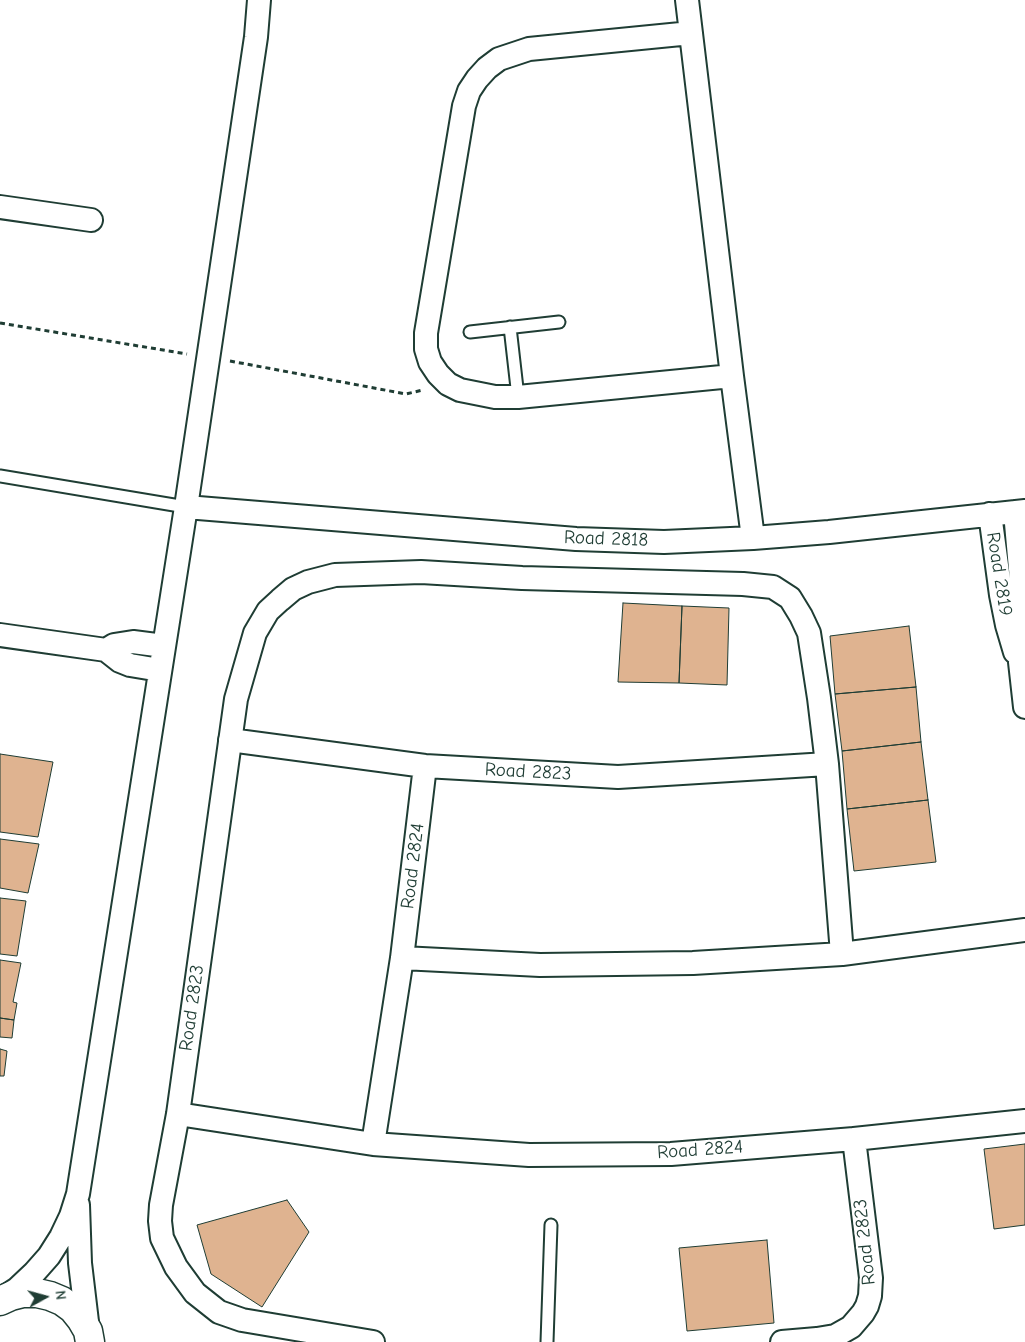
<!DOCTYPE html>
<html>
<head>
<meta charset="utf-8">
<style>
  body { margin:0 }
  #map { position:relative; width:1025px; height:1342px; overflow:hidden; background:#fff; font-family:"Comic Neue",sans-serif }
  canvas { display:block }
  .north { position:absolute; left:20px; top:1272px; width:50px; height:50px; -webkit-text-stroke:4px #fff; paint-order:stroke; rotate:83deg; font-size:14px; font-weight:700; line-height:20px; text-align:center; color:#1f3d34 }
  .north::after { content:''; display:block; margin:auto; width:18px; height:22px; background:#1f3d34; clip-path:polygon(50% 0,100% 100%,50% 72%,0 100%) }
</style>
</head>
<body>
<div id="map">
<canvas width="1025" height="1342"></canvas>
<div class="north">N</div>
</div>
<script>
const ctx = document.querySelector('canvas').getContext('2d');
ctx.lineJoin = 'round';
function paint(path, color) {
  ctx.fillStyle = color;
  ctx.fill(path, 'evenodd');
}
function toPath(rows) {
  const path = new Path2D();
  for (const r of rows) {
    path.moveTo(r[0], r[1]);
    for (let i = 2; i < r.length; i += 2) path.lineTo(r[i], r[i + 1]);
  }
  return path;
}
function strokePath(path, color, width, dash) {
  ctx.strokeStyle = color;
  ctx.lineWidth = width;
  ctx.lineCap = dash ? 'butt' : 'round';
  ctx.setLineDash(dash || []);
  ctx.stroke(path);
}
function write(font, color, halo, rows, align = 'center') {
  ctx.font = font + ' "Comic Neue",sans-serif';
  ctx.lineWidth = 4;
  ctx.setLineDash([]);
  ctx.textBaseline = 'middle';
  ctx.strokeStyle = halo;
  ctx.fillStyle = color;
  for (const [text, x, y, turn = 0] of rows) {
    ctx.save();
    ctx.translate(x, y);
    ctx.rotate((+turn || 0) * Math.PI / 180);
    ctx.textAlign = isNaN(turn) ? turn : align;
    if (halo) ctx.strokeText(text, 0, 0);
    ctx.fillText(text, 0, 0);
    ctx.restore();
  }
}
const building = toPath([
  [623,603,682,606,679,683,618,682,623,603],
  [682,606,729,608,727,685,679,683,682,606],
  [909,626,916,687,835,694,830,636,909,626],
  [916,687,921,742,842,751,835,694,916,687],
  [921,742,928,800,847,809,842,751,921,742],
  [0,754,53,762,38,837,0,832,0,754],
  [928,800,936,862,854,871,847,809,928,800],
  [0,839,39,844,28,893,0,888,0,839],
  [0,898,26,901,17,956,0,954,0,898],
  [0,960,21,963,13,1002,17,1003,14,1020,0,1018,0,960],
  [0,1018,14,1020,12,1038,0,1037,0,1018],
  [0,1049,7,1051,4,1076,0,1076,0,1049],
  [1025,1144,1025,1225,994,1229,984,1149,1025,1144],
  [287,1200,309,1232,262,1307,211,1274,197,1225,287,1200],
  [767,1240,774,1323,687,1331,679,1248,767,1240]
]);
const path = toPath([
  [0,323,187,354],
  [230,361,406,394,423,390]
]);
const lane = toPath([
  [510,327,518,397],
  [470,332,559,322],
  [0,476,186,507],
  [547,1342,551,1225]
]);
const street = toPath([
  [687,0,732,376,753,538],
  [691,33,529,49,499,59,487,68,477,79,469,91,464,106,426,333,426,349,430,362,438,374,448,384,460,390,495,397,518,397,732,376],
  [0,207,91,220],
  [186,507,576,539,664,542,753,538,829,532,1025,511],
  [1015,512,1022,591,1023,644,1020,662,1025,707],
  [990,514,1001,595,1007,625,1015,652],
  [0,635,106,650,120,661,130,665,160,670],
  [106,650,114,645,133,642,164,646],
  [230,740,425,766,618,777,827,764],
  [402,958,540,965,693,963,842,954,1025,930],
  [178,1114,373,1144,529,1155,671,1154,854,1139,1025,1121],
  [373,1144,402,958,425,766],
  [78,1205,80,1263,88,1330],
  [3,1298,17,1289,34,1273,49,1256,61,1237,71,1216,78,1194,186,507,256,37,259,0],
  [373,1342,242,1320,219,1312,195,1293,176,1267,162,1238,160,1221,161,1205,178,1114,236,699,255,633,268,611,280,600,293,589,308,582,335,575,421,572,522,578,743,584,773,587,790,598,801,616,809,633,819,698,827,764,842,954],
  [782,1342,817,1339,835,1336,851,1327,863,1313,867,1306,870,1296,871,1278,854,1139]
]);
const secondary = toPath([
  [0,1301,11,1296,23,1293,37,1293,50,1296,62,1301,73,1309,81,1319,88,1331,90,1342]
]);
const streetNames = [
  ["Road 2818",606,539,2],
  ["Road 2819",999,574,81],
  ["Road 2823",528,772,3],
  ["Road 2824",413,866,-83],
  ["Road 2823",192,1008,-82],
  ["Road 2824",700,1150,-4],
  ["Road 2823",865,1242,-96]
];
paint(building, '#dfb390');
strokePath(building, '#1f3d34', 1);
strokePath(lane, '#1f3d34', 15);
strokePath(street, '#1f3d34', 26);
strokePath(secondary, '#1f3d34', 31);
strokePath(path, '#1f3d34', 3, [5, 4]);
strokePath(lane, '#fff', 11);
strokePath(street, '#fff', 22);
strokePath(secondary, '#fff', 28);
write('19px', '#1f3d34', '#fff', streetNames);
</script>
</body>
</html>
